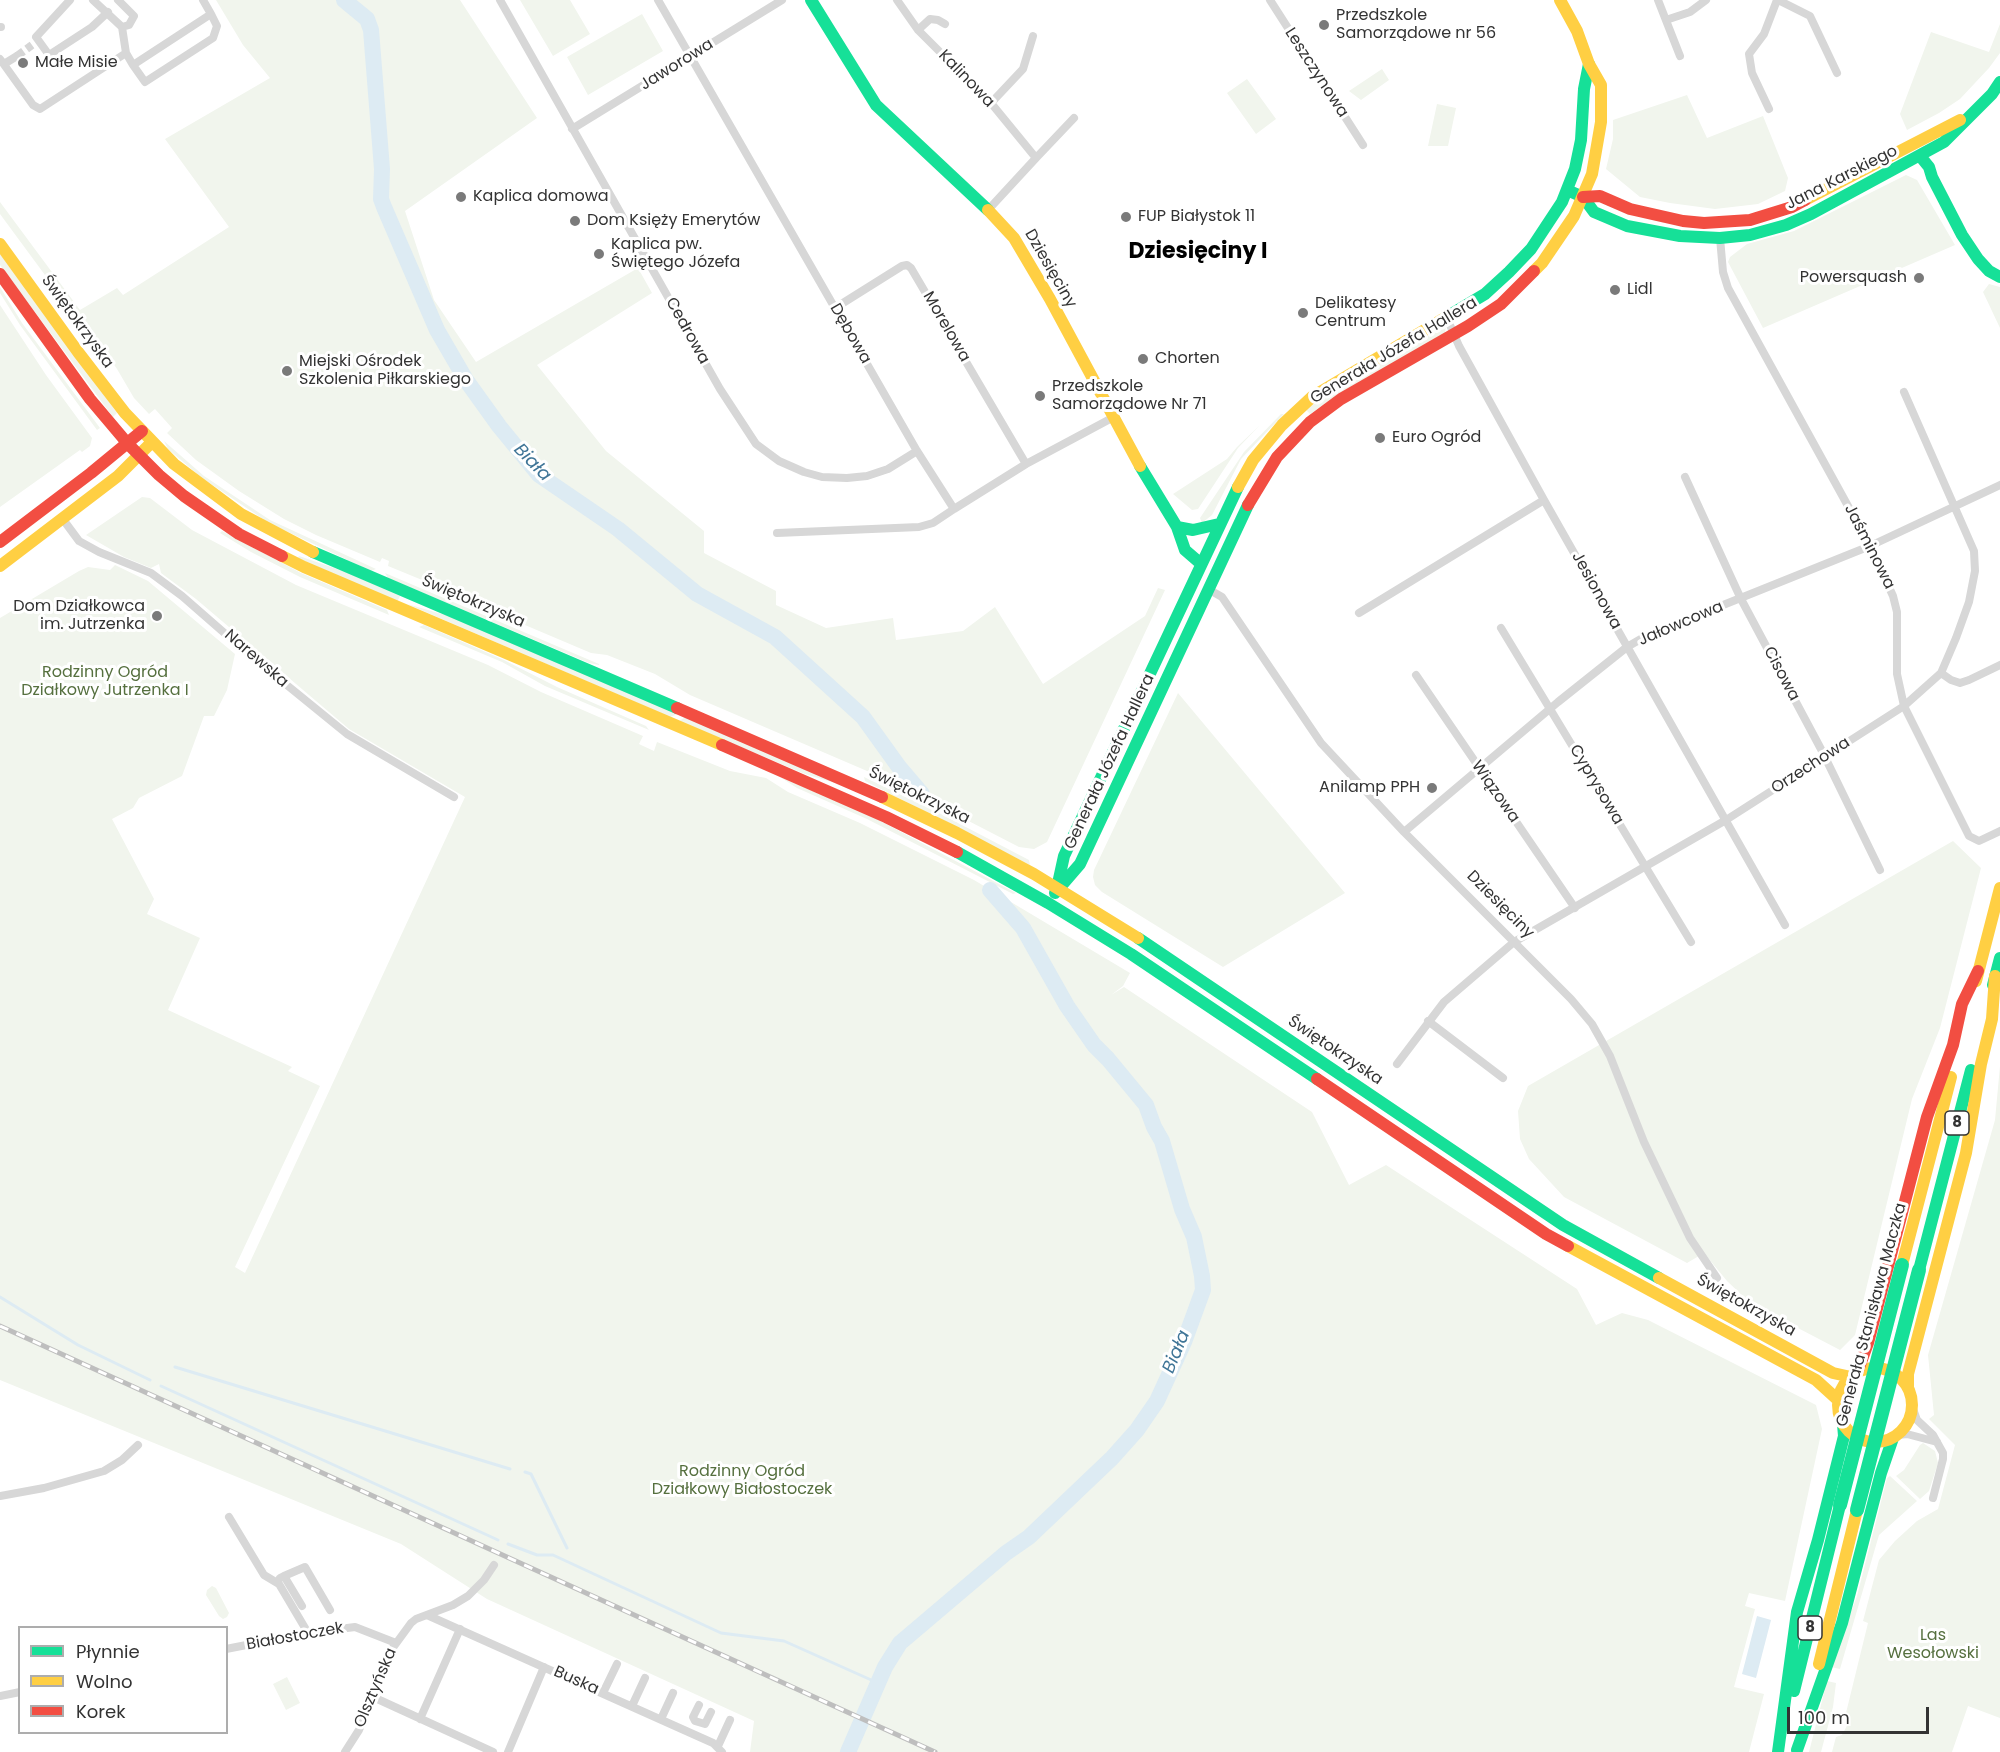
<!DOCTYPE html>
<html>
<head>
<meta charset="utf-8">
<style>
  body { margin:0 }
  #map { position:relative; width:2000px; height:1752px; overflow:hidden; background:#fff; font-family:Poppins,sans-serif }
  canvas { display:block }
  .legend { position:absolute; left:18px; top:1626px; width:210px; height:108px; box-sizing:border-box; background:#fff; border:2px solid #adadad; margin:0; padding:8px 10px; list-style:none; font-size:18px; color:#333 }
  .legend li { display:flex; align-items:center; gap:12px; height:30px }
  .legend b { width:30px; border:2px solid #adadad }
  .scale { position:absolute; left:1787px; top:1707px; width:142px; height:27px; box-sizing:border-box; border:3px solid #333; border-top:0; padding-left:8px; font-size:18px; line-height:21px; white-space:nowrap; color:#333; -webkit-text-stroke:4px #fff; paint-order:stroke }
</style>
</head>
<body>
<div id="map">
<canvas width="2000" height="1752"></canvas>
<ul class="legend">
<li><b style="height:8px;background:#16e098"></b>Płynnie</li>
<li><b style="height:8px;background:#ffcf43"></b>Wolno</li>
<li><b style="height:8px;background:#f24e42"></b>Korek</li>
</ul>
<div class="scale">100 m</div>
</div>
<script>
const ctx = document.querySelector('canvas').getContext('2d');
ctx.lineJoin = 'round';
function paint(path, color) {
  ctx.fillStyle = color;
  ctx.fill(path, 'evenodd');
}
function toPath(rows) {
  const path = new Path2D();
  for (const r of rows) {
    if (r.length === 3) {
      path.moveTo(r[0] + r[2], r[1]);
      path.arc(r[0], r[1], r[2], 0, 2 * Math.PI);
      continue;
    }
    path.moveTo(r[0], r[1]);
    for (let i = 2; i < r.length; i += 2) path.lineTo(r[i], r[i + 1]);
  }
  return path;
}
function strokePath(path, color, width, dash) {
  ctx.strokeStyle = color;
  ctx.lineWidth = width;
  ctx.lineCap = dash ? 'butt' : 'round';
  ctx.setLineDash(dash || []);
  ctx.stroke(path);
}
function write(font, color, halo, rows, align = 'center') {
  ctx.font = font + ' Poppins,sans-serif';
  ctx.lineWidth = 6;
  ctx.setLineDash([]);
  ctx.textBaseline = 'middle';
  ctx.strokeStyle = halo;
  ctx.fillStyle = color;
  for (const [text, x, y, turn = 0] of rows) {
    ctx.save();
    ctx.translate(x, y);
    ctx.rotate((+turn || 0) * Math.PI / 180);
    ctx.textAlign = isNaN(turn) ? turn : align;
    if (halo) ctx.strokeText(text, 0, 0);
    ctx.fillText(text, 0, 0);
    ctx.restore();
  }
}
const green = toPath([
  [216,0,460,0,537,118,405,211,434,300,476,362,638,268,652,293,537,365,606,451,704,531,704,553,776,591,776,605,826,628,893,618,896,640,963,631,995,607,1043,684,1145,616,1158,588,1165,590,1047,842,1034,849,1019,847,895,783,690,695,655,674,607,655,591,653,499,614,489,603,483,605,388,566,389,561,382,558,380,562,316,535,284,519,239,491,196,460,167,433,172,428,155,409,149,414,134,398,117,369,91,332,70,309,0,214,0,202,80,310,117,288,123,295,229,227,165,139,270,78,243,45],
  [520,0,570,0,590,34,553,56],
  [642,14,663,51,588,95,567,57],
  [2000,24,2000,53,1989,68,1960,99,1939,113,1907,130,1900,114,1931,32,1989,52],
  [1382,69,1389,80,1361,100,1349,91],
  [1247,79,1276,119,1256,134,1227,93],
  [1687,95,1707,138,1763,116,1788,178,1785,191,1758,204,1715,209,1670,203,1640,197,1606,169,1613,139,1613,120],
  [1437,104,1456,108,1448,146,1428,146],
  [1906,175,1917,180,1955,245,1763,328,1728,262,1730,257,1747,244,1794,231],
  [0,254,117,413,113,417,0,265],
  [1989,284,2000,287,2000,328,1983,292],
  [0,287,22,323,100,428,97,430,20,325,0,293],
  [0,305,46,375,92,438,90,446,82,452,80,450,0,507],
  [1446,325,1445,333,1343,391,1310,414,1306,410,1323,397],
  [1281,414,1284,414,1241,459,1212,515,1202,523,1200,518,1244,452],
  [1260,425,1238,448,1198,509,1192,510,1173,494,1227,459,1237,447],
  [164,441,204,476,270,520,376,569,371,571,269,523,202,478,168,449],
  [142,497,150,498,192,530,296,585,488,665,541,692,643,736,639,744,641,745,654,751,657,742,730,771,766,778,788,792,860,823,974,880,1130,973,1123,986,1111,995,1124,987,1312,1112,1349,1185,1386,1165,1577,1289,1596,1325,1622,1313,1648,1320,1816,1405,1822,1429,1785,1601,1749,1593,1745,1606,1755,1609,1734,1687,1764,1694,1749,1752,750,1752,754,1721,487,1599,401,1544,0,1380,0,618,79,571,88,567,110,570,115,565,148,581,235,654,227,690,214,716,204,716,182,776,139,798,133,808,112,819,154,899,147,914,200,938,168,1010,292,1067,288,1071,320,1086,235,1267,245,1273,465,797,349,729,196,599,161,573,159,564,151,568,124,557,86,535],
  [222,531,301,573,387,610,389,615,300,577,251,552,220,533],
  [299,556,346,572,400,596,397,602,298,558],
  [385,573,599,664,599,665,589,663,388,578],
  [407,604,449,616,678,714,670,717],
  [424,625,504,660,557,687,646,726,649,730,545,686,502,662,419,627],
  [1178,693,1345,893,1223,967,1102,892,1095,885,1093,877,1094,870],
  [686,717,845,785,845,786,805,774,679,721],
  [780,777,871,816,1016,893,1013,894,867,819,797,788],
  [864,777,939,813,1029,860,1030,865,865,781],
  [1953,841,1981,868,1940,1028,1912,1099,1855,1335,1840,1350,1750,1303,1727,1281,1704,1253,1687,1263,1564,1197,1529,1159,1520,1139,1518,1111,1528,1086],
  [2000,1066,2000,1718,1968,1706,1952,1752,1832,1752,1836,1737,1842,1735,1850,1720,1845,1717,1868,1623,1863,1621,1879,1560,1895,1541,1917,1521,1938,1509,1955,1445,1929,1419,1934,1415,1928,1355,1995,1120],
  [1923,1443,1935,1451,1938,1463,1929,1491,1920,1499,1896,1476,1904,1470,1920,1445],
  [1890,1476,1917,1501,1879,1535,1840,1669,1831,1667,1857,1596,1887,1478],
  [212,1586,216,1588,229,1613,227,1617,223,1619,219,1616,206,1595,207,1590],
  [287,1677,300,1703,286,1710,273,1684],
  [1827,1681,1836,1683,1833,1707,1821,1752,1809,1752]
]);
const water = toPath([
  [1757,1616,1771,1620,1756,1678,1742,1674]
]);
const stream = toPath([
  [0,1297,78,1345,150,1380],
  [175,1367,510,1469],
  [161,1386,498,1540],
  [525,1472,531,1474,567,1548],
  [508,1544,537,1555,553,1555,721,1633,784,1641,878,1683]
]);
const river = toPath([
  [344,0,367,19,371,30,382,169,381,199,384,207,437,330,466,380,499,426,539,475,618,529,697,594,775,637,863,717,899,767,922,794],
  [848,1752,885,1667,900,1643,1006,1553,1029,1537,1112,1458,1137,1430,1157,1401,1184,1342,1203,1290,1202,1276,1194,1237,1182,1209,1162,1141,1154,1127,1146,1105,1108,1059,1094,1045,1067,1006,1023,928,990,890]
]);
const streetTunnel = toPath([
  [17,56,32,45]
]);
const street = toPath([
  [70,0,36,37,49,55,92,27,108,12],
  [93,0,122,27,126,53],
  [118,0,134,16,129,25,122,27],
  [500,0,720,389,756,444,779,461,804,472,822,477,847,478,867,476,888,469,917,451],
  [658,0,917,451,954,509,933,523,919,527,777,533],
  [897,0,918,30,991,103,1036,158,988,210],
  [1270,0,1363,145],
  [1658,0,1680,56],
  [1778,0,1810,16,1837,73],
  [1666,20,1690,12,1706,0],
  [0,27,1,27],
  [918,30,930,19,938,20,945,24],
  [0,59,33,105,40,109,126,53,133,65,211,14,203,0],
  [4,64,17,56],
  [133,65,145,82,213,38,217,26,211,14],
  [991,103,1023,69,1033,36],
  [1769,109,1752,73,1749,54,1764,34,1777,0],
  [572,129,782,0],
  [1036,158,1074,118],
  [1720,238,1723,272,1728,288,1870,546,1893,596,1897,612,1897,674,1904,706,1969,836,1979,841,2000,831],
  [835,308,902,266,907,265,911,268,1026,464],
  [1447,318,1459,346,1544,500,1785,925],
  [1685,477,1741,599,1822,751,1880,870],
  [954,509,1026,464,1112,418],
  [62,518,79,541,99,552,151,573,182,596,245,651,347,734,454,797],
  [1208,589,1222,597,1321,743,1404,832,1571,999,1592,1024,1610,1056,1644,1142,1690,1238,1717,1278],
  [1359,613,1544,500],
  [1501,628,1691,942],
  [1941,673,1951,680,1960,683,1969,680,2000,665],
  [1416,675,1575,908],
  [1404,832,1558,702,1627,647,1646,636,1870,546,2000,485],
  [1428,1021,1503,1078],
  [1397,1064,1444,1002,1514,942,1726,820,1904,706,1941,673,1956,638,1969,602,1975,571,1974,551,1904,392],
  [1912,1406,1917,1420,1933,1435,1943,1453,1943,1459,1933,1498],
  [1898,1435,1907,1434,1937,1442],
  [0,1496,44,1488,104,1471,122,1460,138,1445],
  [229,1517,264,1575,279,1584,308,1633],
  [284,1576,305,1567,330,1610],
  [280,1578,284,1576,302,1606],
  [427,1615,713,1743,722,1752],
  [226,1649,308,1633,355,1627,396,1643],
  [603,1693,617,1664],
  [0,1696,20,1692],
  [373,1697,493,1752],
  [699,1705,693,1717,695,1721,705,1724,711,1712],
  [632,1706,645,1678],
  [420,1719,460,1629],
  [661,1719,673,1693],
  [718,1746,730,1720],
  [345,1752,359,1730,392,1649,411,1623,416,1619,453,1605,468,1596,484,1580,494,1565],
  [508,1752,544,1667]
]);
const fast = toPath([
  [811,0,876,105,988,210],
  [1920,156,1929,167,1932,177,1962,235,1978,259,1989,271,2000,277],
  [1567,190,1583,197,1594,212,1627,226,1680,236,1720,238,1750,235,1786,225,1811,214,1944,142,1992,94,2000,82],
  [1445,318,1485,294,1509,272,1531,249,1562,202,1575,169,1581,140,1584,89,1589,64],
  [1140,466,1177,527,1185,550,1200,563],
  [1177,527,1193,530,1219,524],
  [313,552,677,708],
  [957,852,1048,903,1131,954,1317,1079],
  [1057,888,1064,856,1238,487],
  [1055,893,1080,864,1248,505],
  [1138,938,1563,1225,1659,1278],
  [1993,985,2000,958],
  [1919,1270,1971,1070],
  [1794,1691,1840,1505],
  [1797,1750,1842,1623,1881,1473,1893,1438],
  [1778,1752,1797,1612,1818,1540,1844,1436,1843,1424]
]);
const slow = toPath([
  [1805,200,1960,120],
  [988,210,1014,238,1050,299,1140,466],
  [0,244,78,352,125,413,174,464,241,514,313,552],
  [1534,271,1542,263,1574,216,1592,174,1601,122,1601,85,1589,64,1577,31,1560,0],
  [1238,487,1253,460,1282,425,1312,397,1445,318],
  [282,556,304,567,722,745],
  [0,566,118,476,152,442],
  [882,797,957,833,1034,874,1138,938],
  [1976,981,2000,888],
  [1568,1246,1816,1380,1838,1400],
  [1902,1265,1951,1077],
  [1659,1278,1833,1373,1851,1377],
  [1875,1405,37],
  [1908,1388,1908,1374,1966,1153,1981,1064,1992,1019,1995,976],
  [1819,1664,1857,1510]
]);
const jam = toPath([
  [1583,197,1600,196,1630,209,1683,221,1704,223,1750,220,1792,207,1805,200],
  [0,274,90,399,128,444,159,475,184,496,239,534,282,556],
  [1248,505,1277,457,1310,422,1341,399,1468,326,1501,304,1534,271],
  [0,542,91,473,142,431],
  [677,708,882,797],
  [722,745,886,817,957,852],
  [1317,1079,1546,1234,1568,1246],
  [1857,1373,1868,1343,1927,1117,1953,1045,1962,1004,1978,971]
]);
const rail = toPath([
  [0,1326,935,1752]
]);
const fastBridge = toPath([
  [1840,1505,1902,1265],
  [1857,1510,1919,1270]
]);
const markers = [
  [1324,25,6,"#7a7a7a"],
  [23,63,6,"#7a7a7a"],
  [461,197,6,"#7a7a7a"],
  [1126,217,6,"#7a7a7a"],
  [575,221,6,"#7a7a7a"],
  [599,254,6,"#7a7a7a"],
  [1919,278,6,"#7a7a7a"],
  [1615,290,6,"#7a7a7a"],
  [1303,313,6,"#7a7a7a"],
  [1143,359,6,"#7a7a7a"],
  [287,371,6,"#7a7a7a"],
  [1040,396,6,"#7a7a7a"],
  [1380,438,6,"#7a7a7a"],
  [157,616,6,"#7a7a7a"],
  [1432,788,6,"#7a7a7a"]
];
const shields = [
  [1957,1123,24],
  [1810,1628,24]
];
const shieldNames = [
  ["8",1957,1123],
  ["8",1810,1628]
];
const poiNames = [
  ["Przedszkole",1336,16],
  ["Samorządowe nr 56",1336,34],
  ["Małe Misie",35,63],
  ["Kaplica domowa",473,197],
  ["FUP Białystok 11",1138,217],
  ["Dom Księży Emerytów",587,221],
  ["Kaplica pw.",611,245],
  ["Świętego Józefa",611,263],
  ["Powersquash",1907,278,"right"],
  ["Lidl",1627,290],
  ["Delikatesy",1315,304],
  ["Centrum",1315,322],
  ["Chorten",1155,359],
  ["Miejski Ośrodek",299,362],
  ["Szkolenia Piłkarskiego",299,380],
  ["Przedszkole",1052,387],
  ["Samorządowe Nr 71",1052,405],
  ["Euro Ogród",1392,438],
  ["Dom Działkowca",145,607,"right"],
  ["im. Jutrzenka",145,625,"right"],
  ["Anilamp PPH",1420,788,"right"]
];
const streetNames = [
  ["Jaworowa",677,65,-32],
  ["Leszczynowa",1316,73,57],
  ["Kalinowa",966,79,46],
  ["Jana Karskiego",1842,178,-27],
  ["Dziesięciny",1050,269,60],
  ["Świętokrzyska",77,322,54],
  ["Morelowa",946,327,60],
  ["Cedrowa",687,331,61],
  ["Dębowa",850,334,60],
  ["Generała Józefa Hallera",1394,351,-31],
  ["Jaśminowa",1869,547,63],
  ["Jesionowa",1596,591,61],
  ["Świętokrzyska",473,602,23],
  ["Jałowcowa",1681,624,-23],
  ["Narewska",256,659,41],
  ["Cisowa",1781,674,62],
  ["Generała Józefa Hallera",1110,762,-65],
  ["Orzechowa",1811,766,-33],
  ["Cyprysowa",1596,785,59],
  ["Wiązowa",1495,792,55],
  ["Świętokrzyska",919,796,26],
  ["Dziesięciny",1500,905,45],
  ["Świętokrzyska",1335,1051,34],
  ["Świętokrzyska",1746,1306,29],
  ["Generała Stanisława Maczka",1872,1315,-75],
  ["Białostoczek",295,1637,-10],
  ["Buska",576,1681,24],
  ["Olsztyńska",376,1688,-67]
];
const parkNames = [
  ["Rodzinny Ogród",105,673],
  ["Działkowy Jutrzenka I",105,691],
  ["Rodzinny Ogród",742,1472],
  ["Działkowy Białostoczek",742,1490],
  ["Las",1933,1636],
  ["Wesołowski",1933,1654]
];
const waterNames = [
  ["Biała",532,463,46],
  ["Biała",1177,1352,-68]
];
const districtNames = [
  ["Dziesięciny I",1198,252]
];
paint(green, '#f1f5ed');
paint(water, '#ddebf3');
strokePath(stream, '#ddebf3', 3);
strokePath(river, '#ddebf3', 16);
strokePath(streetTunnel, '#d6d6d6', 8, [8, 4]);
strokePath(street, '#d7d7d7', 8);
strokePath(fast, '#16e098', 12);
strokePath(slow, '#ffcf43', 12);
strokePath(jam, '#f24e42', 12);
strokePath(rail, '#bebebe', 5);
strokePath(rail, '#fff', 3, [9]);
strokePath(fastBridge, '#16e098', 14);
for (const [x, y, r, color] of markers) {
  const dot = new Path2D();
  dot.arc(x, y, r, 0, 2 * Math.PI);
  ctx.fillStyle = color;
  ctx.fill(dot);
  strokePath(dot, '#fff', 2);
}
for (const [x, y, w] of shields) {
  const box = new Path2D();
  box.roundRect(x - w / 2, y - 12, w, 24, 4.5);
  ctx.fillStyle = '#fff';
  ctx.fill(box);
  strokePath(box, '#333', 1.5);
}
write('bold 15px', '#333', null, shieldNames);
write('16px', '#333', '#fff', poiNames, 'left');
write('16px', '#333', '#fff', streetNames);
write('16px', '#56703f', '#fff', parkNames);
write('italic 18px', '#3f7597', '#fff', waterNames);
write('bold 22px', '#000', '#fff', districtNames);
</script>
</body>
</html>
